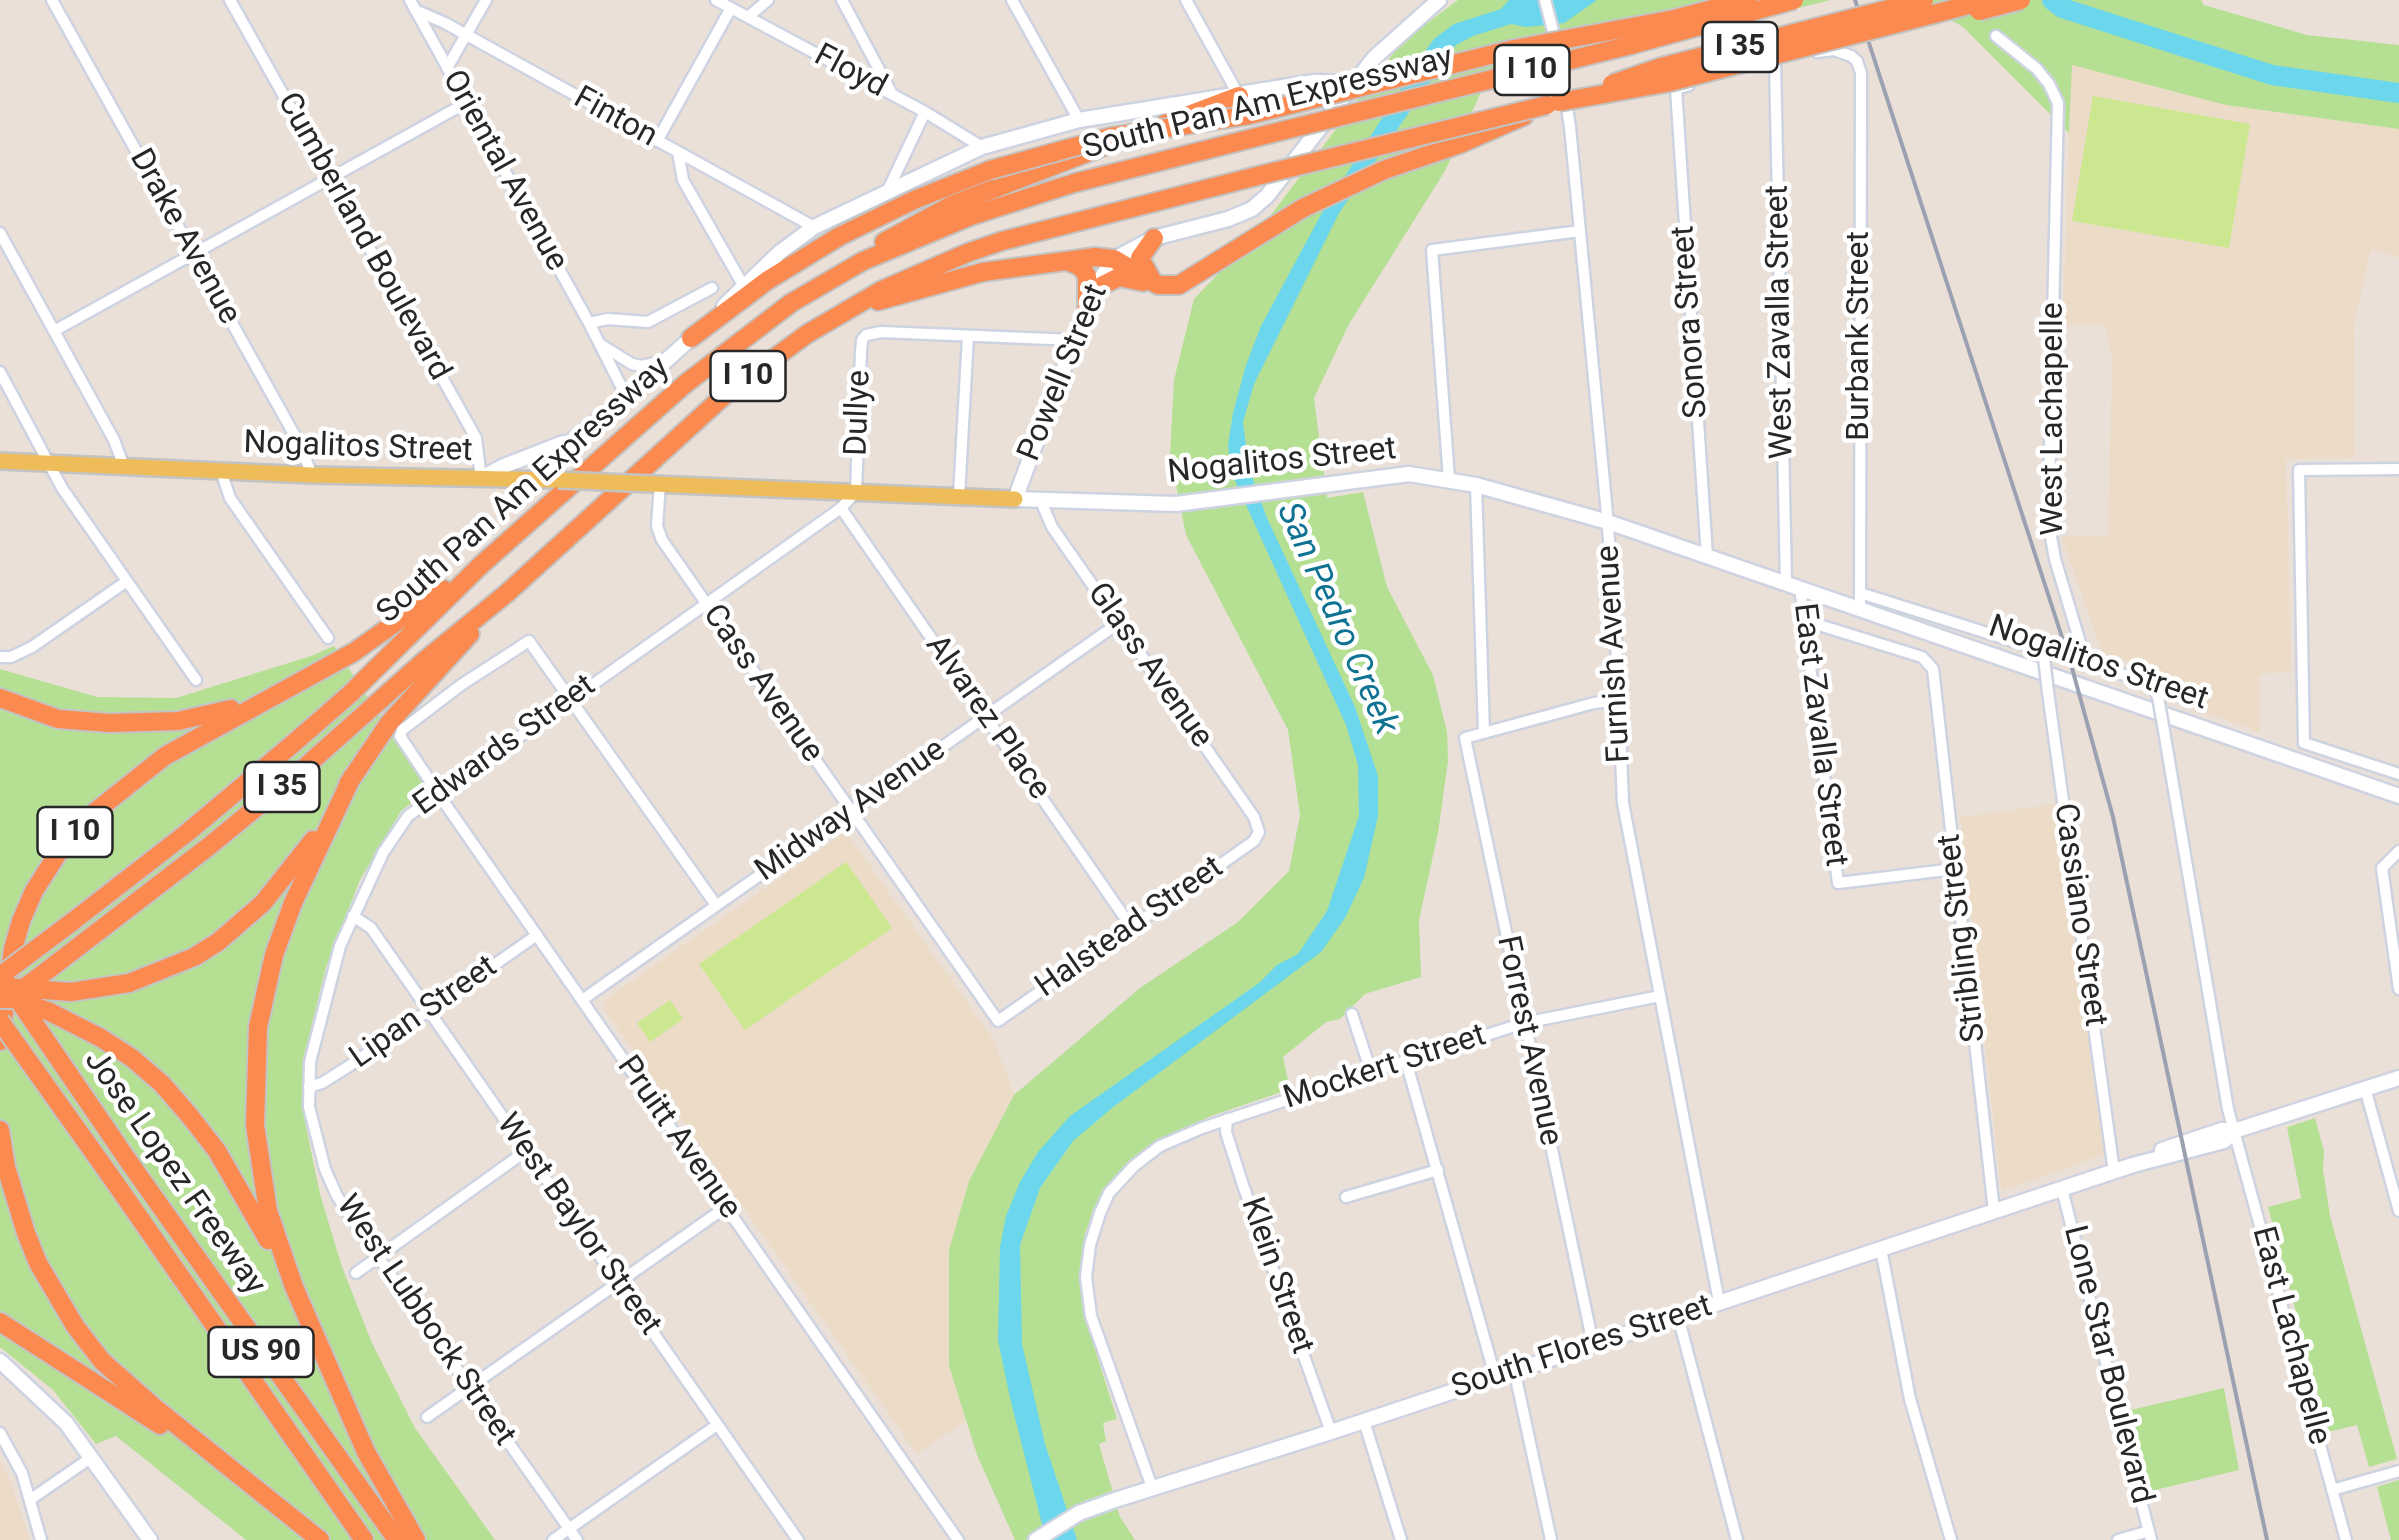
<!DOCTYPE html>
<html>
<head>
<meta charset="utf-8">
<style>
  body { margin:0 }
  canvas { display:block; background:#eae0d8 }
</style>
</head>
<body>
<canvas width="2399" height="1540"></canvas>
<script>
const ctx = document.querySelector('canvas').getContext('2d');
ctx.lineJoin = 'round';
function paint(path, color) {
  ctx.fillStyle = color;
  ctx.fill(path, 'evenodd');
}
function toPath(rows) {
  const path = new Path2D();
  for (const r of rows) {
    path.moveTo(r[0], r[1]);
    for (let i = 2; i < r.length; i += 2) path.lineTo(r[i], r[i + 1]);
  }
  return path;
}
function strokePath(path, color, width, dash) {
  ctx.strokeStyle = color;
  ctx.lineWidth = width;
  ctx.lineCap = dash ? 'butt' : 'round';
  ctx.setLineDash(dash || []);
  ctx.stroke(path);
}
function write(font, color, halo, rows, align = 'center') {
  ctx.font = font + ' Roboto,sans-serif';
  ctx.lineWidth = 9;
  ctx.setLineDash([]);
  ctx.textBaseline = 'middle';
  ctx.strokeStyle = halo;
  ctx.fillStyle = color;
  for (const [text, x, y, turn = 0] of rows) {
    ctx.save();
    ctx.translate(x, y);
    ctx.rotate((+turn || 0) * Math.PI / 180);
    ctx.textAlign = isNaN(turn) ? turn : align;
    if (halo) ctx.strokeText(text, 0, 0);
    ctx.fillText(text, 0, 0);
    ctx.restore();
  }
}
const education = toPath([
  [2071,64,2226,105,2399,129,2399,258,2371,249,2354,325,2355,458,2286,459,2291,672,2259,674,2260,732,2171,701,2166,678,2102,652,2061,536,2108,537,2112,359,2105,325,2063,325],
  [2056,804,2105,1154,2004,1191,2001,1188,1960,817],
  [846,832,994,1040,1014,1095,969,1181,949,1367,966,1421,917,1454,603,1008,607,998],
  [0,1461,12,1485,30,1540,0,1540]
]);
const green = toPath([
  [1458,0,1831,0,1693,33,1586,42,1510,60,1487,79,1445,171,1349,324,1314,398,1327,498,1363,492,1387,587,1433,675,1447,732,1448,761,1438,833,1419,920,1421,977,1365,994,1340,1019,1326,1022,1283,1057,1290,1089,1211,1116,1152,1143,1110,1183,1094,1208,1085,1234,1081,1281,1083,1306,1093,1343,1117,1419,1103,1423,1106,1441,1099,1444,1120,1517,1135,1540,1015,1540,977,1455,949,1366,949,1250,969,1181,1014,1095,1140,988,1238,922,1289,871,1300,815,1288,730,1186,535,1170,455,1174,380,1194,299,1258,232,1402,42],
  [1917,0,2201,0,2204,5,2307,35,2399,45,2399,129,2226,105,2072,65,2069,133,1963,27],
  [334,646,429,790,401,811,360,880,326,967,304,1057,304,1117,320,1194,342,1267,372,1343,415,1428,495,1540,246,1540,116,1436,96,1444,53,1390,0,1347,0,669,97,697,176,698,311,656],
  [2315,1118,2324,1151,2323,1169,2330,1216,2397,1459,2369,1467,2357,1425,2328,1432,2268,1207,2301,1198,2287,1127],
  [2224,1388,2239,1470,2151,1491,2131,1410],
  [2399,1480,2399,1540,2391,1540,2377,1487]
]);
const pitch = toPath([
  [2093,96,2250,124,2229,248,2072,221],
  [846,862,892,928,745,1030,699,964],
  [670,1000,683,1019,650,1042,637,1023]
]);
const water = toPath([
  [1509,0,1597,0,1564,23,1526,27,1511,24,1473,36,1456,45,1339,213,1254,384,1243,422,1249,469,1267,518,1355,707,1378,776,1378,816,1364,878,1345,918,1321,952,1112,1108,1073,1141,1040,1188,1020,1245,1022,1344,1045,1444,1077,1540,1046,1540,1010,1398,998,1340,1000,1247,1006,1216,1020,1182,1038,1152,1070,1116,1259,983,1277,965,1298,954,1327,911,1359,816,1358,765,1346,725,1231,472,1228,445,1233,413,1246,365,1261,326,1324,209,1423,54,1434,39,1454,24,1501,9]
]);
const river = toPath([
  [2052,0,2062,8,2272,75,2399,93]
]);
const street = toPath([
  [52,0,300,445,312,475],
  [230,0,476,438,481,479],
  [410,0,589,323,626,396],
  [716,0,925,112,982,147],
  [842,0,892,94],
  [1012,0,1079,120],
  [1186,0,1239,96],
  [1545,0,1558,50,1570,127,1606,503,1615,615,1623,803,1719,1302],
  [415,10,445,23,814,227],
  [748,17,768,0],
  [1996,36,2037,69,2049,84,2058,103,2049,490,2049,526,2055,559,2082,649,2099,666,2152,685,2158,697],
  [1817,52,1834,50,1851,56,1857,61,1861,73,1860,611],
  [1775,61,1786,582],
  [447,68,486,0],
  [1689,85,1676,89,1707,556],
  [657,141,731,8],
  [678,152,683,180,743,285],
  [888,190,925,112],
  [0,233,114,440,124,467],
  [589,323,608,319,648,322,712,288],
  [54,331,466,103],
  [603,346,632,364,641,366,665,361],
  [0,372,62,488,196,680],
  [2399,469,2299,470,2304,743,2399,774],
  [221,471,230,498,328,638],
  [1449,479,1432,250,1580,231],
  [660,484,657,526,662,540,998,1021,1254,841,1259,832,1254,817,1052,527,1040,499],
  [1476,485,1484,733],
  [959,496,968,336],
  [841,508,1132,928],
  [1800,588,1838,883,1955,869],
  [1860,593,2035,648,2044,658],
  [1803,620,1922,657,1933,669,1994,1211],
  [0,657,11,657,32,647,127,581],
  [2048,692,2114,1172],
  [2164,731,2228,1109,2346,1540],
  [2399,851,2382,868,2399,989],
  [716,905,529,641,461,685,402,730,400,736,446,805,958,1540],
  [353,916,371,928,798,1540],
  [582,1000,1120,622],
  [1352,1014,1371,1072],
  [1406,1061,1495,1376],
  [309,1087,322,1083,349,1066,537,935],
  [2365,1088,2399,1211],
  [1227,1119,1226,1132,1243,1185,1331,1432],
  [2062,1189,2151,1540],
  [1346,1197,1438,1170],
  [1881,1249,1910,1399,1951,1540],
  [356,1273,526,1151],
  [1678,1316,1737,1540],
  [1593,1344,1465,738,1594,703,1620,700],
  [1514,1369,1551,1540],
  [427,1417,726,1207],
  [1364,1421,1401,1540],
  [0,1433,22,1473,41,1540],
  [1153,1490,1091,1316,1086,1277,1090,1245,1100,1213,1109,1193,1134,1166,1160,1146,1202,1128,1371,1072,1524,1023,1660,996],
  [2332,1490,2399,1471],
  [31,1499,92,1457],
  [553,1540,717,1425],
  [577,1540,370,1245,337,1196,325,1169,309,1107,310,1062,340,946,383,853,408,816,841,508,856,492,861,352,862,340,866,335,881,332,1075,340],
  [2118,1540,2149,1531]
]);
const secondary = toPath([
  [1439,0,1374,58,1267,196,1252,209,1228,219,1154,238,1114,259,1093,290,1015,499,1176,504,1409,474,1476,485,1608,522,2399,796],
  [724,306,779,253,814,227,982,147,1079,120,1314,82,1353,83],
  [482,478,504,466,563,443],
  [552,480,557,452,603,417,698,332],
  [2162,1150,2222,1130,2234,1131,2399,1078],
  [0,1361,66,1423,150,1540],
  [1036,1540,1079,1513,1115,1500,1331,1432,2133,1165,2224,1141,2234,1131]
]);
const primary = toPath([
  [0,461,312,475,558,480],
  [653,484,1015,499]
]);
const highway = toPath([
  [1165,124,1239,96],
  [884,242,952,205,1107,145],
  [1067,261,1081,267,1087,276,1087,308],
  [1151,278,1140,258,1154,238],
  [1093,290,1119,277,1143,282],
  [878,301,983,272,1095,257,1114,259,1158,285,1179,285,1303,208,1384,170,1460,144,1524,116],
  [691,338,768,280,840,236,914,200,990,170],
  [0,698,58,719,110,723,178,721,231,709],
  [352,777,293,903,274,955,258,1027,255,1125,268,1211,294,1287,366,1452,416,1540],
  [348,784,389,723,470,634],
  [72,922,188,832,295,742,350,694,481,565,685,384,791,303,863,261,971,216,1074,183,1269,134],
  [48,970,208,847,296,775,424,661,507,593,727,393,807,334,882,290,967,253,1002,241,1265,174],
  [129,983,194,957,218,942,263,903,313,840],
  [101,1038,132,1058,162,1084,189,1115,217,1151,268,1240],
  [0,1041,13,949,21,921,34,891,66,841,91,815,165,756,354,652,443,589],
  [0,1130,6,1167,26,1233,38,1263,75,1326,102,1361,154,1407,320,1540],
  [129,1162,397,1540],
  [109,1174,364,1540],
  [0,1322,160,1425]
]);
const rail = toPath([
  [1855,0,2072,668,2113,817,2267,1540]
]);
const streetBridge = toPath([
  [2044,658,2048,692],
  [2158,697,2164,731]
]);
const primaryBridge = toPath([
  [558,480,653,484]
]);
const highwayBridge = toPath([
  [1979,11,2021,0],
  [1612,84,1661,67,1924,0],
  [1559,102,1666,83,1988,0],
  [1269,134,1631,45,1794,0],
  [990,170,1110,137,1249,115,1514,49,1674,19,1747,0],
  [1265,174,1547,105],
  [0,973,129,1162],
  [0,976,72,922],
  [5,987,71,992,129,983],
  [21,990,48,970],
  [0,999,14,999,50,1012,101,1038],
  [0,1021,109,1174]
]);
const shields = [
  [1740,47,75],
  [1532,70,75],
  [748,376,75],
  [282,787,75],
  [75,832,75],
  [261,1352,105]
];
const shieldNames = [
  ["I 35",1740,47],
  ["I 10",1532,70],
  ["I 10",748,376],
  ["I 35",282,787],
  ["I 10",75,832],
  ["US 90",261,1352]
];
const streetNames = [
  ["Floyd",850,72,28],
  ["South Pan Am Expressway",1268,104,-14],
  ["Finton",615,118,29],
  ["Oriental Avenue",504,171,61],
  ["Drake Avenue",184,237,61],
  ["Cumberland Boulevard",363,237,61],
  ["Sonora Street",1691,322,-94],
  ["West Zavalla Street",1781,322,-91],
  ["Burbank Street",1860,336,-90],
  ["Powell Street",1064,373,-68],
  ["Dullye",859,413,-88],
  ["West Lachapelle",2054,419,-90],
  ["Nogalitos Street",358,448,2],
  ["Nogalitos Street",1282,462,-6],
  ["South Pan Am Expressway",524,491,-42],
  ["Furnish Avenue",1615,654,-93],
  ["Nogalitos Street",2098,664,19],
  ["Glass Avenue",1149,666,55],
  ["Cass Avenue",762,684,55],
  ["Alvarez Place",987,718,55],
  ["East Zavalla Street",1819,735,83],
  ["Edwards Street",505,746,-36],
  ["Midway Avenue",851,811,-35],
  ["Cassiano Street",2079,915,82],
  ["Halstead Street",1130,928,-35],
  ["Stribling Street",1963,938,-97],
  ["Lipan Street",424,1013,-35],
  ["Forrest Avenue",1528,1041,78],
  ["Mockert Street",1385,1068,-18],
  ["Pruitt Avenue",678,1138,55],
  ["Jose Lopez Freeway",174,1173,55],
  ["West Baylor Street",578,1225,55],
  ["Klein Street",1276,1276,71],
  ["West Lubbock Street",425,1321,56],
  ["East Lachapelle",2290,1336,75],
  ["South Flores Street",1582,1348,-18],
  ["Lone Star Boulevard",2107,1365,76]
];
const waterNames = [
  ["San Pedro Creek",1336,619,66]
];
paint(education, '#ecdcc7');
paint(green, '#b5e094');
paint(pitch, '#cbe890');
paint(water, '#6bd6ec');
strokePath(river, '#6bd6ec', 20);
strokePath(street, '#cdd3e0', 15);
strokePath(secondary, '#cdd3e0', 19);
strokePath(primary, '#c3c3c3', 20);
strokePath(highway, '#c3c3c3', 22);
strokePath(street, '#fff', 10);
strokePath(secondary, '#fff', 14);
strokePath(primary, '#eebc59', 15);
strokePath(highway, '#fb8a51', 18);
strokePath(rail, '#9ba1b1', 4);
strokePath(streetBridge, '#cdd3e0', 15, []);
strokePath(primaryBridge, '#c3c3c3', 20, []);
strokePath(highwayBridge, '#c3c3c3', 22, []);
strokePath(streetBridge, '#fff', 10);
strokePath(primaryBridge, '#eebc59', 15);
strokePath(highwayBridge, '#fb8a51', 18);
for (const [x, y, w] of shields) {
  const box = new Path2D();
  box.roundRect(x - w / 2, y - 25, w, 50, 8);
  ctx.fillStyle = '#fff';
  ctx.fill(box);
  strokePath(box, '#272727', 2.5);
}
write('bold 30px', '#272727', null, shieldNames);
write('32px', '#272727', '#fff', streetNames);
write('italic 35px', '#0f7292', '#fff', waterNames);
</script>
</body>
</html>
